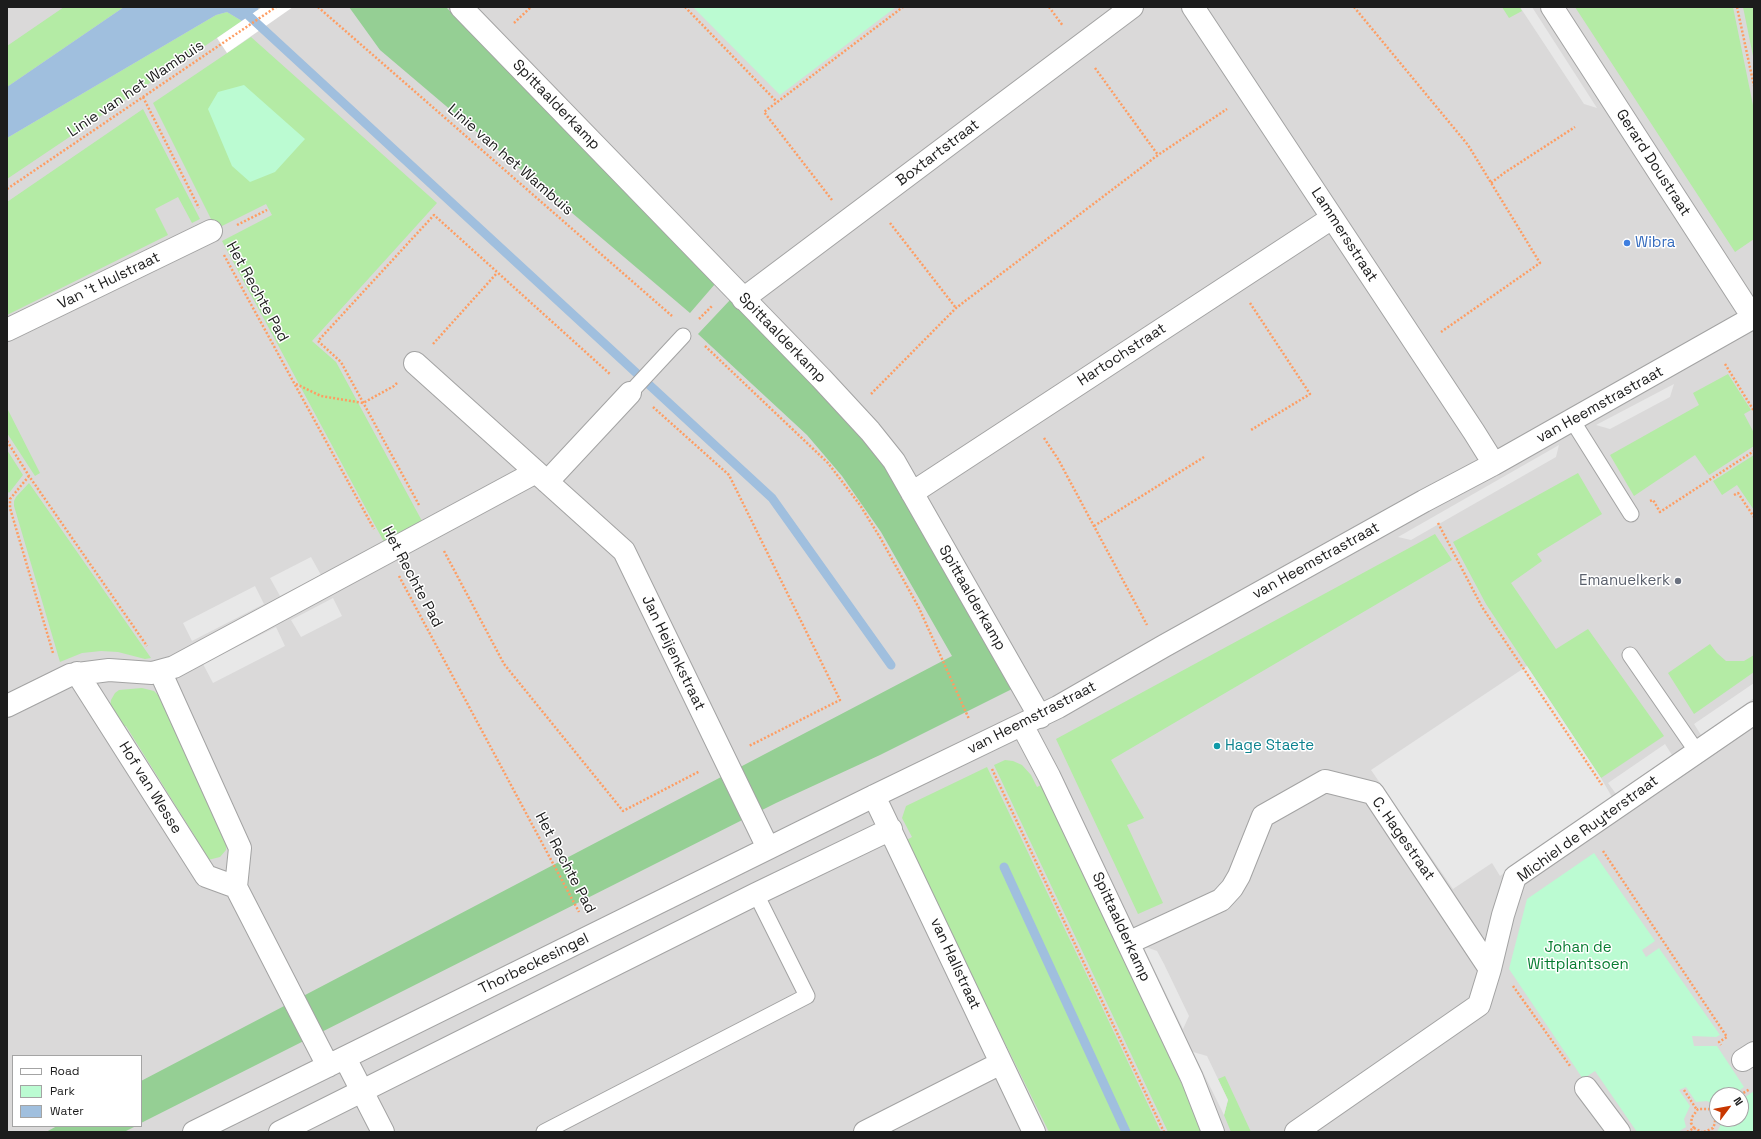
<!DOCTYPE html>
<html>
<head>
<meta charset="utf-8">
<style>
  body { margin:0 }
  #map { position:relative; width:1761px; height:1139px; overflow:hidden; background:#eeede1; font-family:"Space Grotesk",sans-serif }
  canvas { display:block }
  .frame { position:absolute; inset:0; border:8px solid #1c1c1c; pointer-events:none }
  .legend { position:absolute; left:12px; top:1055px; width:130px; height:72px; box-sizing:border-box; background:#fff; border:1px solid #a4a4a4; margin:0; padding:5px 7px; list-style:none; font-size:12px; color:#1c1c1c }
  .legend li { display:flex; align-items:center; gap:8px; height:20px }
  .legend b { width:20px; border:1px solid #a4a4a4 }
  .north { position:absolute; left:1709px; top:1087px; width:40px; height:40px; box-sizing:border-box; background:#fff; border:1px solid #a4a4a4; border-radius:50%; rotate:58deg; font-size:11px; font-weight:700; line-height:16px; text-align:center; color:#1c1c1c }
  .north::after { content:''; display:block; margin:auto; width:14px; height:18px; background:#c83700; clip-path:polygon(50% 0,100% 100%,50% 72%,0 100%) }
</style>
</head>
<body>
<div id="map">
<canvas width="1761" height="1139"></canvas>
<div class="frame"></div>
<ul class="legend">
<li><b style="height:5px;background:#fff"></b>Road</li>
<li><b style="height:11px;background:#bbfbd2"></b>Park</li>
<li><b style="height:11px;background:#a0bfde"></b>Water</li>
</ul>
<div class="north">N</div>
</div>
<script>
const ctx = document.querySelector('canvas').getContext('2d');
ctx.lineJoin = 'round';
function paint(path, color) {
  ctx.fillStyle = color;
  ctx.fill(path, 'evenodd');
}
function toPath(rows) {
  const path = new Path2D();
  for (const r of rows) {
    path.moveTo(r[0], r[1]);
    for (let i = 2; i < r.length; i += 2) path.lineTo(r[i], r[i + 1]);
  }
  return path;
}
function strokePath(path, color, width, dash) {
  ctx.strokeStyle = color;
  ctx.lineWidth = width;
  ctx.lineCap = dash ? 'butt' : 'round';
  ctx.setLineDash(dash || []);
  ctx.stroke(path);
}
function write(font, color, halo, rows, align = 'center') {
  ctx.font = font + ' "Space Grotesk",sans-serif';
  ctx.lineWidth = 3;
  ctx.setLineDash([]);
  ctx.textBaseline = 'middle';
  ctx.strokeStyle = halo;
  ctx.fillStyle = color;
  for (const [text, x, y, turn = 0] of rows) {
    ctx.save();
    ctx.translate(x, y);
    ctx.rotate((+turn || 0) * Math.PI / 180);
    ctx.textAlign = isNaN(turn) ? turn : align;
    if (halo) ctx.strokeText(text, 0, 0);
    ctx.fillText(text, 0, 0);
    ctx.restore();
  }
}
const residential = toPath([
  [7,7,1754,7,1754,1132,7,1132],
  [13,1056,141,1056,141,1126,13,1126],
  [1717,1095,1741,1095,1741,1119,1717,1119]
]);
const grass = toPath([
  [64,7,124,7,7,87,7,46],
  [1502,7,1520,7,1522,11,1509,18],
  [1575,7,1733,7,1754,110,1754,239,1735,252],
  [1743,7,1754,7,1754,61],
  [227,12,242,21,7,179,7,138,216,15],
  [251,37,437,203,312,341,336,362,422,521,384,542,222,241,272,215,266,204,216,229,153,103],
  [143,109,200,219,192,223,178,197,155,209,168,235,7,315,7,202],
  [1728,374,1751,410,1744,414,1754,433,1754,446,1709,475,1695,455,1634,496,1610,455,1699,405,1693,393],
  [7,408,40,473,35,476,7,433],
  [7,450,23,475,9,493,7,490],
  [1754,455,1754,510,1737,485,1722,495,1713,481],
  [1578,473,1602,514,1537,554,1542,561,1511,583,1556,649,1588,629,1664,736,1601,778,1486,604,1453,542],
  [29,483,151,658,145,659,118,652,101,651,82,653,60,662,14,506,14,501,16,497],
  [1435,534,1452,560,1111,760,1144,818,1127,825,1163,903,1138,914,1056,739],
  [1710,644,1717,653,1726,661,1744,661,1754,655,1754,672,1694,714,1668,673],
  [142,688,154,691,161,698,227,843,226,850,220,857,208,860,195,846,199,843,126,726,121,728,110,707,111,700,115,693,119,690],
  [1005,760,1013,761,1022,765,1031,775,1037,787,1043,784,1204,1132,1168,1132,994,765],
  [987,767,1093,988,1161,1132,1049,1132,905,841,912,837,902,818,906,806],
  [1225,1076,1251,1132,1231,1132,1224,1115,1228,1100,1218,1079]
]);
const forest = toPath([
  [349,7,446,7,715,284,690,313,380,50],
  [730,300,859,431,881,459,1012,689,880,755,776,803,141,1123,141,1081,952,656,881,532,842,476,807,435,698,334],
  [57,1126,136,1126,124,1132,46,1132]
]);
const park = toPath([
  [693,7,896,7,780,95],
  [244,85,305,139,275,172,250,182,232,166,208,109,218,92],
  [1594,853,1655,941,1642,950,1646,957,1659,948,1720,1035,1716,1037,1692,1036,1694,1046,1717,1046,1744,1087,1733,1095,1717,1095,1716,1106,1707,1101,1696,1102,1686,1087,1679,1090,1690,1106,1684,1119,1686,1127,1678,1132,1637,1132,1595,1071,1583,1079,1509,969,1527,899],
  [1754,1091,1754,1132,1717,1132,1720,1126,1721,1119,1741,1119,1741,1100]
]);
const parking = toPath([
  [1520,7,1532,7,1597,108,1584,104],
  [1674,384,1670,397,1610,429,1596,425],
  [1559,445,1556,457,1411,540,1398,537],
  [311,557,321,575,280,596,270,578],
  [255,586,264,604,192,641,183,623],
  [333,598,342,616,301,637,291,620],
  [276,627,285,646,213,683,203,664],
  [1527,666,1601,778,1612,797,1500,876,1492,863,1453,889,1371,770],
  [1754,683,1754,698,1701,735,1694,724],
  [1665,744,1672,755,1616,794,1608,783],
  [1143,946,1157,951,1164,964,1189,1016,1183,1029],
  [1193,1052,1207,1056,1228,1100,1224,1115]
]);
const water = toPath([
  [124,7,256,7,259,9,242,21,227,12,216,15,7,138,7,87]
]);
const pier = toPath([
  [262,7,293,7,227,53,217,38]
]);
const stream = toPath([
  [249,16,772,498,891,665],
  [1004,867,1126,1132]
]);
const path = toPath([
  [318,7,672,316],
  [685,7,777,102],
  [1049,7,1063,26],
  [1354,7,1468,145,1540,263,1441,332],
  [1737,7,1754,86],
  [514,23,531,7],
  [1095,68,1158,155],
  [143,97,199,208],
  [1491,183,1504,173,1575,127],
  [7,189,276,7],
  [832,200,764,112,903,7],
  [890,223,956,308],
  [237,225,267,210],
  [224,255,374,529],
  [1250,303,1310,394,1251,430],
  [699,319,712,306],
  [433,344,497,273],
  [705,346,828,463,860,505,881,539,919,608,969,719],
  [1725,364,1754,411],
  [296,384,321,396,363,403,394,386,397,383],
  [871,394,956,308,1158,155,1227,109],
  [653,407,729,475,840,700,749,746],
  [1044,438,1058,459,1147,625],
  [7,441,29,476,147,646],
  [29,476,10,499,10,508,53,653],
  [1734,495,1738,493,1754,517],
  [1650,501,1653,500,1660,512,1754,451],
  [419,505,341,362,318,341,434,215,611,375],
  [1438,523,1482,607,1602,785],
  [1094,526,1204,457],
  [444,551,504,664,623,811,700,771],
  [399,576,579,912],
  [992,769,1164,1132],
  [1603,851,1727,1037,1719,1042,1721,1045],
  [1513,986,1570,1066],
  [1684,1090,1697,1110],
  [1740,1095,1750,1089],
  [1694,1128,1691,1123,1692,1117,1698,1109,1709,1109,1713,1113,1717,1110],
  [1687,1132,1694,1128,1702,1132],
  [1704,1132,1713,1128,1715,1123,1715,1118,1713,1113]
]);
const service = toPath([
  [630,393,683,336],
  [1572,420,1631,514],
  [1630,655,1697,752],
  [544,1132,807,996,756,894]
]);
const minor = toPath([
  [461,7,821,378,870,431,894,461,1040,717],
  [1193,7,1474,432,1494,464],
  [1552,7,1754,319],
  [743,299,1132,7],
  [7,330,211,231],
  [415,363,624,551,768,848],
  [547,482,630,393],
  [912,493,1332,218],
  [160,671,240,848,236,887,328,1066],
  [77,673,206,876,236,887],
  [7,706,70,675,109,670,152,673,174,667,536,472],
  [1022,725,1049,776,1192,1078,1213,1132],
  [874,796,1034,1132],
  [1128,943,1221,900,1232,888,1239,876,1263,816,1325,781,1373,793,1490,969],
  [345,1058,383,1132],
  [1743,1060,1754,1053],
  [1586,1088,1619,1132],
  [194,1132,874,796,1058,707,1164,646,1424,501,1494,464,1754,317],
  [280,1132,756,894,891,829],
  [865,1132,1001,1063],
  [1296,1132,1479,1005,1490,969,1503,915,1515,877,1754,713]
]);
const markers = [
  [1627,243,4,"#3f7fe0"],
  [1678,581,4,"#6b7280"],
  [1217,746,4,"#0f9aa8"]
];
const streetNames = [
  ["Linie van het Wambuis",136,89,-34],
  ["Spittaalderkamp",556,105,46],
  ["Boxtartstraat",938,153,-37],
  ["Linie van het Wambuis",510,160,41],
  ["Gerard Doustraat",1653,163,57],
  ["Lammersstraat",1344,235,57],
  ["Van 't Hulstraat",109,281,-26],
  ["Het Rechte Pad",257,292,61],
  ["Spittaalderkamp",782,338,46],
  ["Hartochstraat",1122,355,-33],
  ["van Heemstrastraat",1600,405,-29],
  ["van Heemstrastraat",1316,561,-29],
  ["Het Rechte Pad",412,577,62],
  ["Spittaalderkamp",972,598,60],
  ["Jan Heijenkstraat",673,653,64],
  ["van Heemstrastraat",1032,718,-27],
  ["Hof van Wesse",150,788,58],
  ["Michiel de Ruyterstraat",1588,829,-36],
  ["C. Hagestraat",1403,839,55],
  ["Het Rechte Pad",565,863,62],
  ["Spittaalderkamp",1121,927,65],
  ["Thorbeckesingel",534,964,-26],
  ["van Hallstraat",955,964,65]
];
const shopNames = [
  ["Wibra",1635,243]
];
const worshipNames = [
  ["Emanuelkerk",1670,581]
];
const cultureNames = [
  ["Hage Staete",1225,746]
];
const parkNames = [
  ["Johan de",1578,948],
  ["Wittplantsoen",1578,965]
];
paint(residential, '#dad9d9');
paint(grass, '#b4eba5');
paint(forest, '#95cf94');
paint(park, '#bbfbd2');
paint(parking, '#e8e8e8');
paint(water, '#a0bfde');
paint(pier, '#fff');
strokePath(stream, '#a0bfde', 9);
strokePath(service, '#a3a3a3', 17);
strokePath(minor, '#a3a3a3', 24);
strokePath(path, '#fe9d62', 2.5, [2, 2]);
strokePath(service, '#fff', 15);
strokePath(minor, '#fff', 22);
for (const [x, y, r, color] of markers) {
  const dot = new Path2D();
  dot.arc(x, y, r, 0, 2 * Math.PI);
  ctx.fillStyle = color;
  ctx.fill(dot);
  strokePath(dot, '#fff', 1.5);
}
write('15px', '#1c1c1c', '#fff', streetNames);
write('15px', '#366cbe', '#fff', shopNames, 'left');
write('15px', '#5b616d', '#fff', worshipNames, 'right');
write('15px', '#0d838f', '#fff', cultureNames, 'left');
write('15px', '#087d32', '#fff', parkNames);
</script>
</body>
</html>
